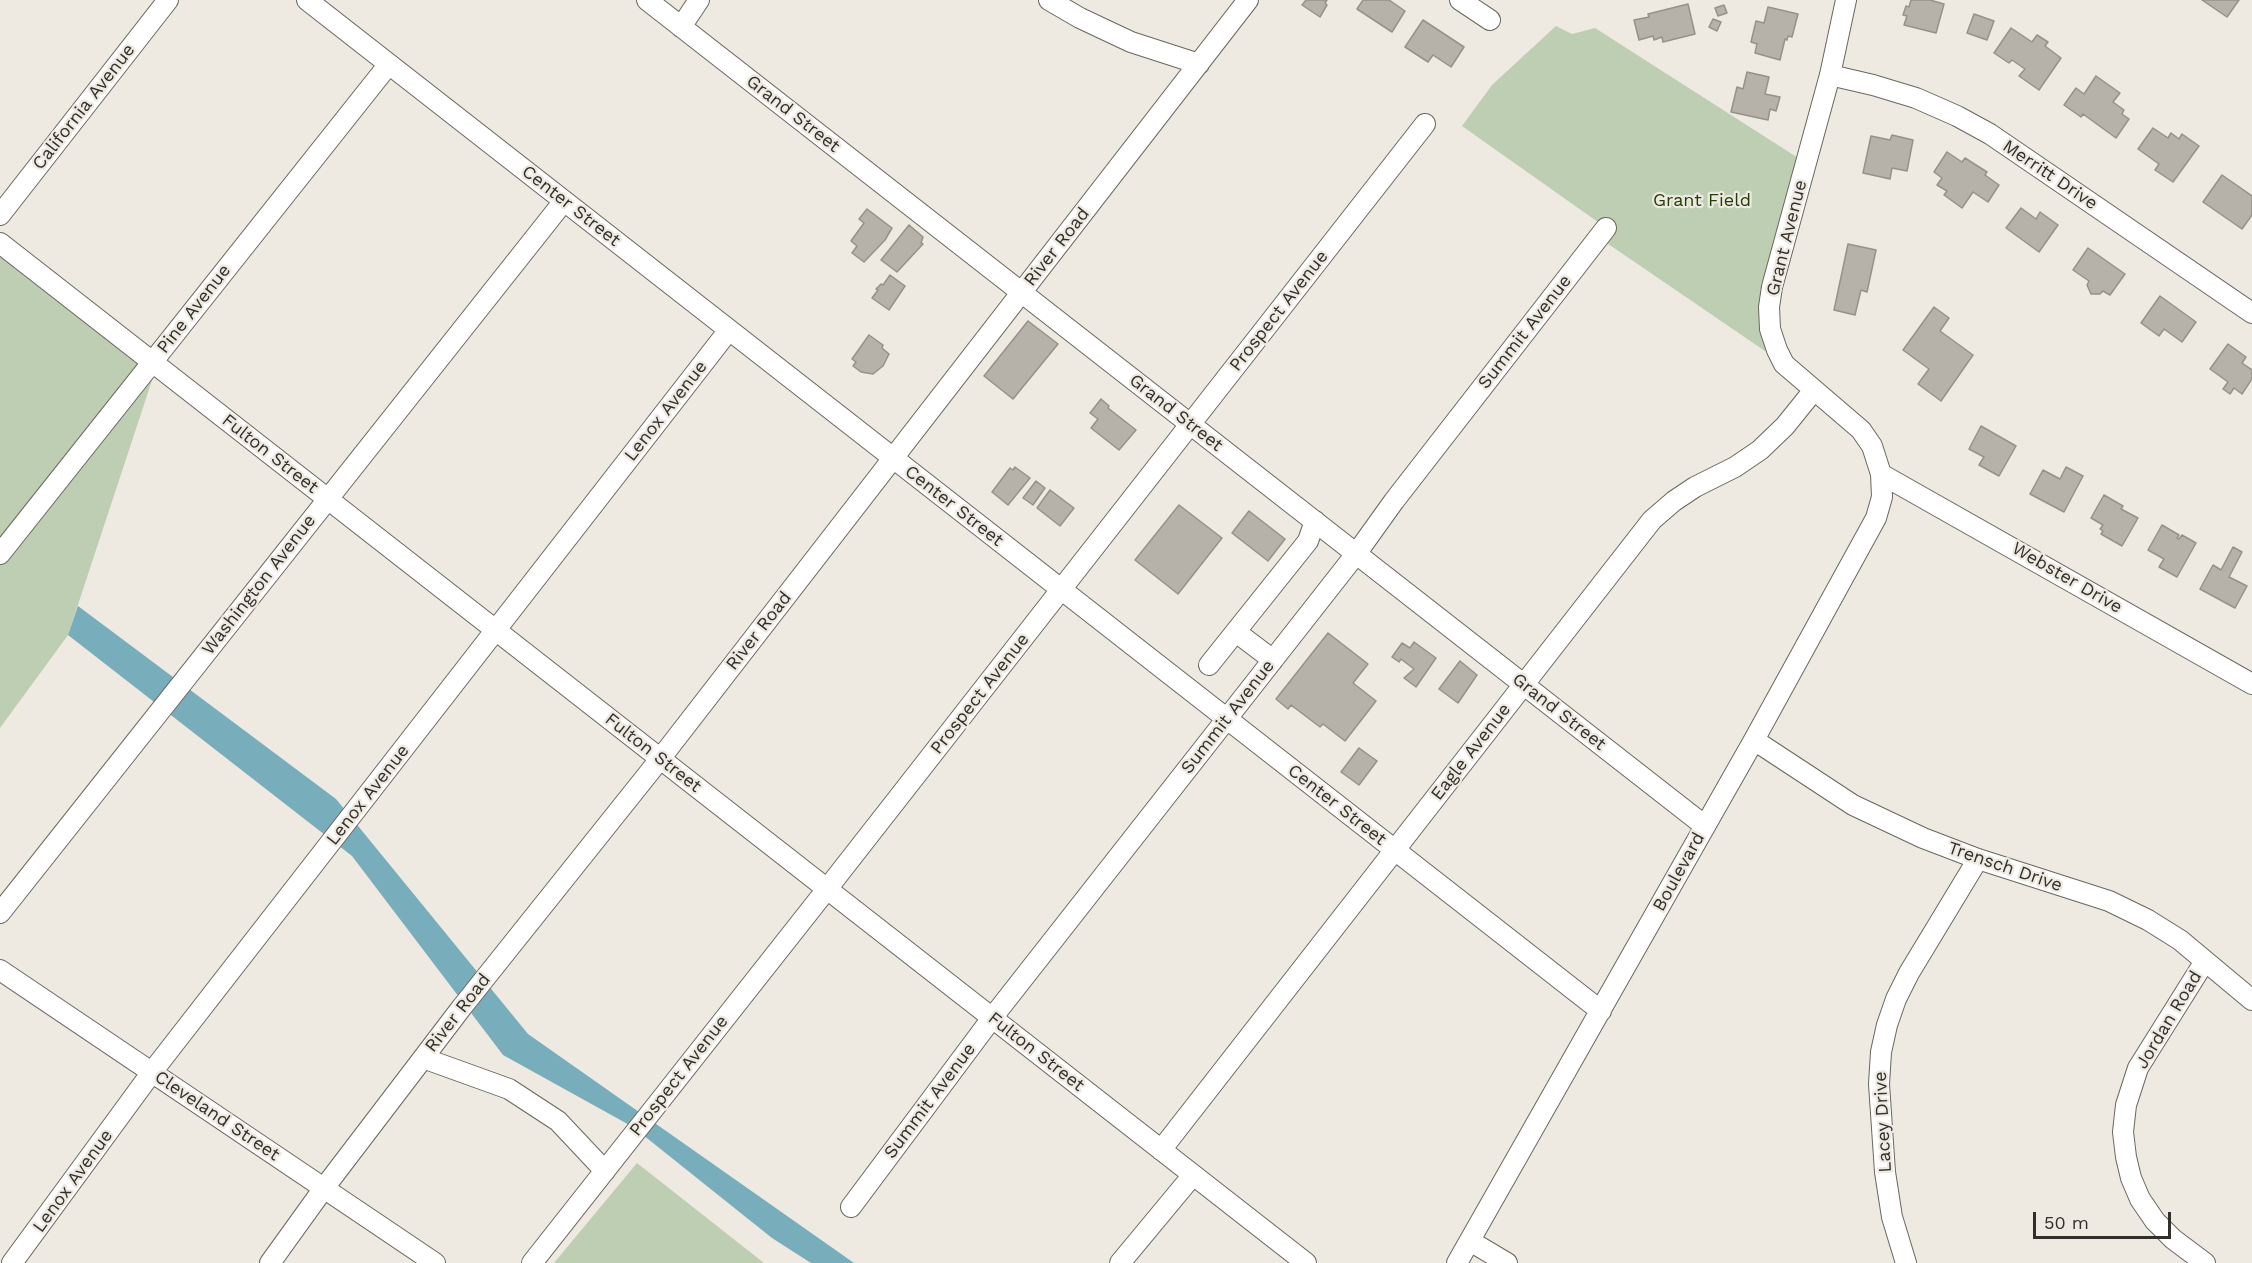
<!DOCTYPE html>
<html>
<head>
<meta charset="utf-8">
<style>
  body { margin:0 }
  #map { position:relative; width:2252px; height:1263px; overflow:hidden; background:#eee9e1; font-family:"Work Sans",sans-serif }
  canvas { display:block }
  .scale { position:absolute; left:2033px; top:1212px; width:138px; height:27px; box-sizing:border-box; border:3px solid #312f2b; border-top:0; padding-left:8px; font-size:18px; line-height:21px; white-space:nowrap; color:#312f2b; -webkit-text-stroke:4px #eee9e1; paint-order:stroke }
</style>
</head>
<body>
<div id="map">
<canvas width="2252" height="1263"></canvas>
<div class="scale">50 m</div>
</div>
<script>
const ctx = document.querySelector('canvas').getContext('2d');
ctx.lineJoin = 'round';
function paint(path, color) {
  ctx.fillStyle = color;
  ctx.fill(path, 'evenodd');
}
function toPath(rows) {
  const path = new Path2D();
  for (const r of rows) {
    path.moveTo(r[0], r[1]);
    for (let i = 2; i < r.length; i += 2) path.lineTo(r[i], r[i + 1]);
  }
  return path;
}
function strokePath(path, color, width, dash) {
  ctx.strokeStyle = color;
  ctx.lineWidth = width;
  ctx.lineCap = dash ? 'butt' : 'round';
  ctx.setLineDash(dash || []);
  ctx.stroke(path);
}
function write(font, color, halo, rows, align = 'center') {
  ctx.font = font + ' "Work Sans",sans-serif';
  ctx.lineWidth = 4.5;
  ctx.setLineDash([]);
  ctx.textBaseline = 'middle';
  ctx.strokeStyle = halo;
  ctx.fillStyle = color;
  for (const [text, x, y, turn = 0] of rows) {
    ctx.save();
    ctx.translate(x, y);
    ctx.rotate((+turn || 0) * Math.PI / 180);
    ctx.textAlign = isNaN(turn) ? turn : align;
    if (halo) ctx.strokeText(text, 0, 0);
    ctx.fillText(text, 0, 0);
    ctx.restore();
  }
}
const green = toPath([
  [1556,26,1572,34,1595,28,1806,163,1772,287,1784,364,1598,237,1605,227,1462,126,1492,85],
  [0,234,160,356,68,635,0,728],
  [637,1163,764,1263,554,1263]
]);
const water = toPath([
  [78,606,336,799,528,1034,854,1263,811,1263,772,1238,633,1127,503,1055,352,856,68,635]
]);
const building = toPath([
  [1306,0,1327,0,1325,3,1327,5,1320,17,1302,5,1306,0],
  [1363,0,1389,0,1405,11,1392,32,1357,9,1363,0],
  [1911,0,1930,0,1944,4,1936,33,1904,25,1907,16,1903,15,1906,6,1909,7,1911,0],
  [2202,0,2239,0,2227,17,2202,0],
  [1688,4,1695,34,1663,42,1662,37,1654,40,1653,36,1639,40,1634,20,1649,17,1648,14,1688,4],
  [1724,5,1727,13,1718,16,1715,8,1724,5],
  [1768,7,1798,14,1792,37,1788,36,1787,40,1785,39,1780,60,1755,53,1757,44,1751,42,1756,21,1764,23,1768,7],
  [1974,14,1994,21,1987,40,1967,33,1974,14],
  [1713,19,1721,22,1717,31,1709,27,1713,19],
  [1423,20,1464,47,1451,67,1433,55,1428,62,1405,47,1423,20],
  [2011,28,2032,42,2037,35,2048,42,2045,46,2061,58,2039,90,2019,76,2025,69,2012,60,2009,63,1994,53,2011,28],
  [1747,72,1769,77,1765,94,1780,97,1776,111,1770,109,1768,120,1731,112,1737,87,1743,89,1747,72],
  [2096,76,2120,93,2113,102,2124,110,2122,114,2129,119,2116,138,2083,114,2081,117,2064,105,2076,88,2084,94,2096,76],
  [2153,128,2168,138,2171,133,2179,139,2182,134,2199,146,2173,182,2155,170,2159,164,2138,149,2153,128],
  [1892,135,1913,140,1907,171,1892,168,1890,179,1863,173,1871,136,1890,140,1892,135],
  [1947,152,1962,162,1965,158,1987,172,1985,175,1999,185,1988,202,1973,192,1962,208,1944,195,1947,191,1937,185,1942,178,1934,172,1947,152],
  [2222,175,2252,196,2252,215,2242,229,2203,202,2222,175],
  [2021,208,2036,219,2040,212,2058,225,2039,252,2006,228,2021,208],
  [867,209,892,228,885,240,864,262,852,253,857,246,851,241,864,223,859,219,867,209],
  [909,225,923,237,921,243,923,244,897,272,881,260,909,225],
  [1848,244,1876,250,1867,292,1861,290,1855,315,1834,310,1848,244],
  [2088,248,2125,274,2110,295,2103,291,2100,294,2091,294,2087,285,2089,281,2073,270,2088,248],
  [890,275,905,286,889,310,872,298,878,290,876,289,881,284,883,285,890,275],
  [2160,296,2196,322,2182,342,2164,329,2159,336,2141,323,2160,296],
  [1934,307,1949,318,1940,331,1973,355,1941,401,1918,384,1929,369,1903,350,1934,307],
  [1028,321,1058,344,1013,399,984,376,1028,321],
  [869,335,883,345,882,348,889,354,883,366,873,374,861,372,853,366,856,362,852,359,869,335],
  [2228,344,2246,357,2242,363,2252,370,2252,379,2242,394,2234,388,2230,394,2223,389,2228,382,2210,369,2228,344],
  [1101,399,1109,406,1108,408,1136,430,1119,450,1091,428,1098,419,1090,413,1101,399],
  [1981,426,2016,446,1999,476,1979,465,1984,457,1969,449,1981,426],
  [1015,467,1030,478,1008,505,992,492,1010,468,1013,470,1015,467],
  [2066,467,2083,476,2064,512,2030,494,2043,470,2060,479,2066,467],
  [1036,481,1045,488,1033,505,1023,498,1036,481],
  [1050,490,1074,508,1060,526,1037,508,1050,490],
  [2104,495,2123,506,2121,509,2138,518,2122,546,2101,534,2103,531,2100,529,2103,525,2091,518,2104,495],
  [1179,505,1222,538,1178,594,1135,560,1179,505],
  [1249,511,1285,539,1268,561,1232,533,1249,511],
  [2162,525,2179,535,2177,538,2179,539,2182,535,2196,543,2177,577,2159,567,2164,559,2148,550,2162,525],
  [2233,547,2242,552,2229,577,2247,586,2235,608,2200,589,2213,565,2221,570,2233,547],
  [1328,633,1368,664,1353,683,1376,701,1345,741,1323,724,1320,727,1291,705,1288,709,1276,699,1328,633],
  [1414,642,1436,658,1416,687,1404,678,1414,669,1401,659,1399,662,1392,657,1402,643,1410,648,1414,642],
  [1460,661,1477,675,1458,703,1439,689,1460,661],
  [1359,748,1377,761,1359,785,1341,772,1359,748]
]);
const minor = toPath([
  [307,0,1601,1011],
  [647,0,1705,826],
  [1049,0,1080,18,1131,42,1199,64],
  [1460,0,1490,20],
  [681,27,699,0],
  [1830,75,1873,85,1916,98,1957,116,1990,134,2252,313],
  [0,215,168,0],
  [0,243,1306,1263],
  [1881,474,2252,684],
  [0,554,389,64],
  [1236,632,1273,660],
  [1209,665,1308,541,1315,521],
  [1754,740,1853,805,1923,838,1978,859,2109,901,2148,920,2180,940,2252,1000],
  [0,913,564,201],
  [2205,961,2138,1068,2126,1105,2123,1132,2126,1157,2131,1178,2140,1199,2155,1221,2173,1239,2205,1263],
  [0,970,435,1263],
  [423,1058,509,1089,558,1121,605,1171],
  [1161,1150,1652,520,1674,501,1695,487,1735,467,1760,450,1785,426,1814,390],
  [851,1207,992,1018,1356,554,1394,501,1606,228],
  [1470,1241,1507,1263],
  [12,1263,152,1072,729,330],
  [270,1263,324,1188,462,1007,660,759,1248,0],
  [532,1263,827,889,1425,124],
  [1120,1263,1193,1175],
  [1457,1263,1754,740,1876,518,1882,497,1881,474,1872,446,1861,430,1784,364,1777,350,1770,329,1769,307,1772,287,1830,75,1846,0],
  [1906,1263,1892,1217,1885,1172,1879,1084,1881,1052,1887,1025,1896,999,1909,973,1978,859]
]);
const streetNames = [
  ["California Avenue",84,107,-52],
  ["Grand Street",793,114,38],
  ["Merritt Drive",2050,175,34],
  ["Center Street",571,206,38],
  ["Grant Avenue",1787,238,-76],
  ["River Road",1057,247,-52],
  ["Pine Avenue",194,309,-52],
  ["Prospect Avenue",1279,311,-52],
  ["Summit Avenue",1525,332,-52],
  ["Lenox Avenue",666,411,-52],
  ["Grand Street",1176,413,38],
  ["Fulton Street",270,454,38],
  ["Center Street",954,506,38],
  ["Webster Drive",2067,578,30],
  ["Washington Avenue",259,585,-52],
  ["River Road",759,631,-52],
  ["Prospect Avenue",980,694,-52],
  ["Grand Street",1559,712,38],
  ["Summit Avenue",1228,717,-52],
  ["Eagle Avenue",1471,752,-52],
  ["Fulton Street",653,753,38],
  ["Lenox Avenue",368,795,-52],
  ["Center Street",1337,805,38],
  ["Trensch Drive",2005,867,19],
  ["Boulevard",1679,872,-61],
  ["River Road",458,1013,-52],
  ["Jordan Road",2169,1020,-59],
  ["Fulton Street",1036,1052,38],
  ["Prospect Avenue",679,1076,-52],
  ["Summit Avenue",930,1101,-53],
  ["Cleveland Street",217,1116,34],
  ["Lacey Drive",1883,1122,-93],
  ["Lenox Avenue",73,1181,-54]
];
const parkNames = [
  ["Grant Field",1702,201]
];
paint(green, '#bdceb3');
paint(water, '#78adbc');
paint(building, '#b6b1a9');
strokePath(building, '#96928a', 1.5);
strokePath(minor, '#6b675f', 22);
strokePath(minor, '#fff', 20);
write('18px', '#312f2b', '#eee9e1', streetNames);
write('18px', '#214006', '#eee9e1', parkNames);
</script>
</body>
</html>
